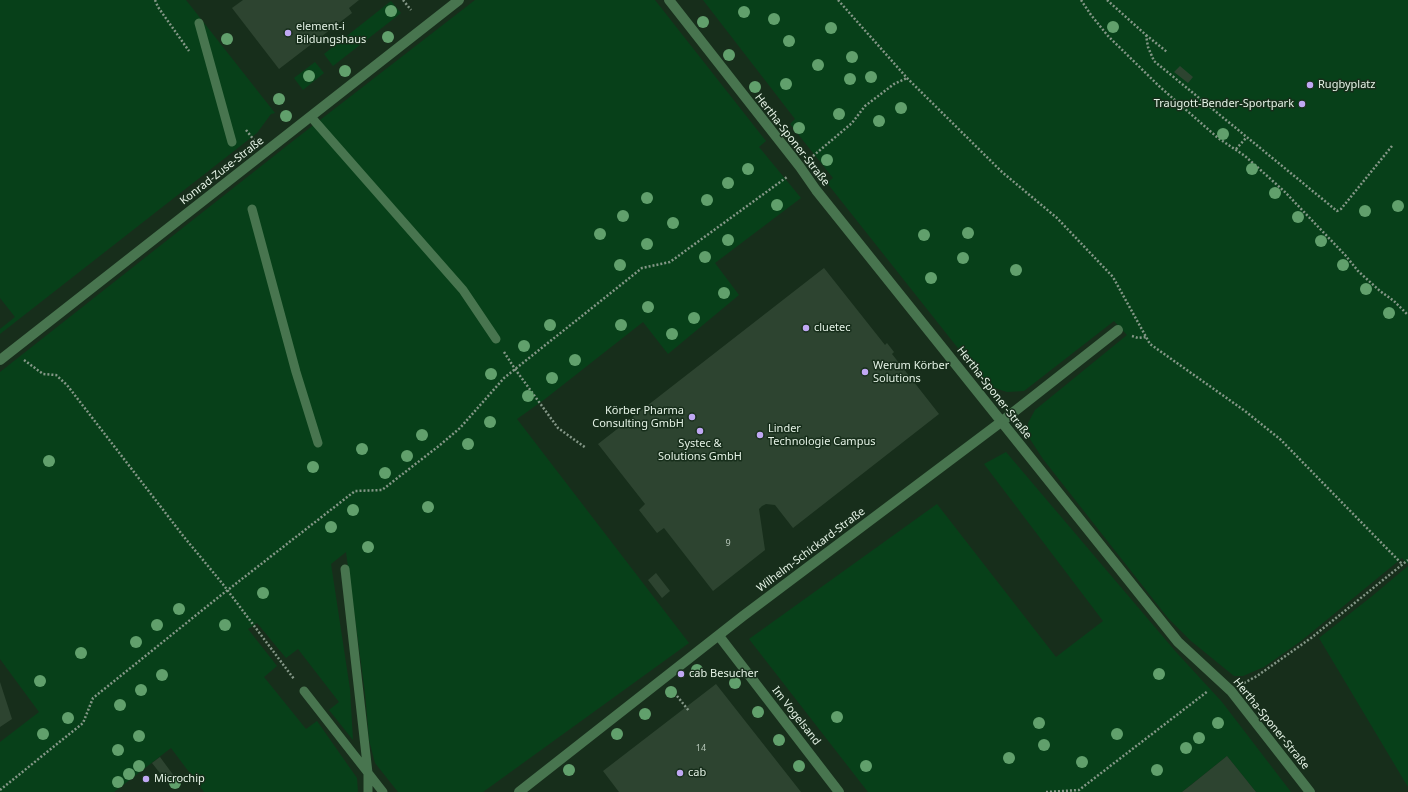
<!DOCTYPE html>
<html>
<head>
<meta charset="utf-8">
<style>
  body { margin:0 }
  canvas { display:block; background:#172e1b }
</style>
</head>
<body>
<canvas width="1408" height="792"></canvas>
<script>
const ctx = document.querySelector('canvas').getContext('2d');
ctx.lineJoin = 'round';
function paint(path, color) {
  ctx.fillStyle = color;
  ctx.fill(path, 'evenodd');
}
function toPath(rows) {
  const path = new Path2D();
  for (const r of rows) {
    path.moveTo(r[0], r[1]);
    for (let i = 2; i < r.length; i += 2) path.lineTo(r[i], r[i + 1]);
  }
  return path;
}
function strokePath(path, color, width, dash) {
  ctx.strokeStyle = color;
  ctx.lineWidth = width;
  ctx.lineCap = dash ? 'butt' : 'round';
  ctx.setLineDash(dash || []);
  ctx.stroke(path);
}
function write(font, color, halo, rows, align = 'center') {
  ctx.font = font + ' "Noto Sans",sans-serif';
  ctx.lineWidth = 3;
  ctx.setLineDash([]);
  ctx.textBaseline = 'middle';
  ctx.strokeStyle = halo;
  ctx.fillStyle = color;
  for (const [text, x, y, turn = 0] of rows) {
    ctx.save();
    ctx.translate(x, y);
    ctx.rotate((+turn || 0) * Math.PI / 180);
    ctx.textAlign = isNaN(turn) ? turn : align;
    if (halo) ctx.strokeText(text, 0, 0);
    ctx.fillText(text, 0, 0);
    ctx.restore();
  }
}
const green = toPath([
  [0,0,186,0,275,113,271,114,257,133,0,334,0,329,15,317,0,298],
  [475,0,655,0,766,141,759,147,801,198,715,263,739,295,668,354,643,322,545,399,517,419,689,643,483,792,398,792,375,763,369,740,365,693,346,552,331,564,350,689,353,740,329,710,339,702,298,649,286,658,257,623,248,629,277,666,264,677,306,729,317,721,357,778,358,792,204,792,171,748,114,792,0,792,0,742,39,712,0,659,0,372,293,141],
  [703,0,1408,0,1408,564,1402,558,1301,641,1264,667,1243,676,1234,676,1191,641,1168,618,1043,459,1028,436,1028,423,1035,410,1127,335,1114,321,1024,391,1007,392,988,386,827,183,833,178,790,124,795,119],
  [391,1,401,13,333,66,324,54],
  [315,62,324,73,303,90,294,78],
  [1006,452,1176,652,1222,702,1291,792,1256,792,1227,756,1182,792,868,792,749,639,937,504,1056,657,1103,621,984,464],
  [1408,566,1408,787,1319,638,1371,597]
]);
const building = toPath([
  [243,0,359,0,349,8,352,13,279,69,232,8],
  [1180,66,1193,77,1188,83,1174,72],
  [824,268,885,345,887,343,894,352,892,354,939,414,793,528,775,505,766,504,762,506,759,509,765,550,713,591,664,528,657,533,639,510,645,504,598,444],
  [656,573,670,591,662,598,648,580],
  [0,682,12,719,0,727],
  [716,684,801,792,619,792,603,771],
  [1227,756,1256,792,1182,792,1191,785],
  [160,757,174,776,167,782,152,763]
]);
const path = toPath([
  [155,0,158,7,189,51],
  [403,0,411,10],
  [838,0,907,78,1002,172,1057,218,1113,277,1150,344,1245,411,1281,440,1402,564],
  [1081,0,1091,15,1108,36,1160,87,1218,138,1245,156,1285,192,1346,256,1358,271,1380,291,1394,301,1408,315],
  [1107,0,1146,35,1148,47,1154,61,1337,211,1341,209,1392,146],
  [1146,35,1167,52],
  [246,130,254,140],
  [1236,149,1246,138],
  [813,156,852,123,865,106,894,84,907,78],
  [1132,336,1138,338,1146,337],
  [504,352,515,369,558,428,586,448],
  [24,360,43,374,56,375,67,385,184,537,222,583,294,679],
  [1244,683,1257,676,1311,638,1408,560],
  [677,696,689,711],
  [0,790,83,723,93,698,220,596,355,491,382,490,440,445,460,428,504,378,642,268,670,262,787,177],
  [1046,792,1079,790,1208,691]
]);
const lane = toPath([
  [199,23,232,142],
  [311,117,463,290,496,339],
  [252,209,296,372,318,443],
  [345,569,368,773,368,792],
  [304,691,383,792]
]);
const street = toPath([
  [669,0,800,167,816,190,1178,642,1231,691,1310,792],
  [0,360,459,0],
  [719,636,839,792],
  [519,792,743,616,1001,422,1118,330]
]);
const trees = [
  [391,11],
  [744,12],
  [774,19],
  [703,22],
  [1113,27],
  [831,28],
  [388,37],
  [227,39],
  [789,41],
  [729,55],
  [852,57],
  [818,65],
  [345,71],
  [309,76],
  [871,77],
  [850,79],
  [786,84],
  [755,87],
  [279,99],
  [901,108],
  [839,114],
  [286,116],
  [879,121],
  [799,128],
  [1223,134],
  [827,160],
  [748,169],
  [1252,169],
  [728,183],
  [1275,193],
  [647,198],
  [707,200],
  [777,205],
  [1398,206],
  [1365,211],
  [623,216],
  [1298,217],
  [673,223],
  [968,233],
  [600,234],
  [924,235],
  [728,240],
  [1321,241],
  [647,244],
  [705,257],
  [963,258],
  [620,265],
  [1343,265],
  [1016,270],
  [931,278],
  [1366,289],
  [724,293],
  [648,307],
  [1389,313],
  [694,318],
  [550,325],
  [621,325],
  [672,334],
  [524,346],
  [575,360],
  [491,374],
  [552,378],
  [528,396],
  [490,422],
  [422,435],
  [468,444],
  [362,449],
  [407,456],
  [49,461],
  [313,467],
  [385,473],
  [428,507],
  [353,510],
  [331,527],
  [368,547],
  [263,593],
  [179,609],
  [157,625],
  [225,625],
  [136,642],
  [81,653],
  [697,670],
  [1159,674],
  [162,675],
  [40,681],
  [735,683],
  [141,690],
  [671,692],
  [120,705],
  [758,712],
  [645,714],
  [837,717],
  [68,718],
  [1039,723],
  [1218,723],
  [43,734],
  [617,734],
  [1117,734],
  [139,736],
  [1199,738],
  [779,740],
  [1044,745],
  [1186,748],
  [118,750],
  [1009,758],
  [1082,762],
  [139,766],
  [799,766],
  [866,766],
  [569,770],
  [1157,770],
  [129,774],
  [118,782],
  [175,783]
];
const markers = [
  [288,33,4,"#c0a8f3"],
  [1310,85,4,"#c0a8f3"],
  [1302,104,4,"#c0a8f3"],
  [806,328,4,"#c0a8f3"],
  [865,372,4,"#c0a8f3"],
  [692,417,4,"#c0a8f3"],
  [700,431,4,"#c0a8f3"],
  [760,435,4,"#c0a8f3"],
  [681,674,4,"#c0a8f3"],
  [680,773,4,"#c0a8f3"],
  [146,779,4,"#c0a8f3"]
];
const numberNames = [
  ["9",728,543],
  ["14",701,748]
];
const poiNames = [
  ["element-i",296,27],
  ["Bildungshaus",296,40],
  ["Rugbyplatz",1318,85],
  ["Traugott-Bender-Sportpark",1294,104,"right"],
  ["cluetec",814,328],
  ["Werum Körber",873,366],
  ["Solutions",873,379],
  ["Körber Pharma",684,411,"right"],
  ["Consulting GmbH",684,424,"right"],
  ["Linder",768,429],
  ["Technologie Campus",768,442],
  ["Systec &",700,444,"center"],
  ["Solutions GmbH",700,457,"center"],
  ["cab Besucher",689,674],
  ["cab",688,773],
  ["Microchip",154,779]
];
const streetNames = [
  ["Hertha-Sponer-Straße",792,140,52],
  ["Konrad-Zuse-Straße",222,171,-38],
  ["Hertha-Sponer-Straße",994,393,52],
  ["Wilhelm-Schickard-Straße",811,550,-37],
  ["Im Vogelsand",796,716,52],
  ["Hertha-Sponer-Straße",1271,724,51]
];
paint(green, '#074019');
paint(building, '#2d4430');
strokePath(path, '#849787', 2.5, [2, 2]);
strokePath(lane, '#48754f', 9);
strokePath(street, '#48754f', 10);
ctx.fillStyle = '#61a06c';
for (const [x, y] of trees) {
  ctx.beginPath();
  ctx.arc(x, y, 6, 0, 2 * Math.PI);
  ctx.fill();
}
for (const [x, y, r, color] of markers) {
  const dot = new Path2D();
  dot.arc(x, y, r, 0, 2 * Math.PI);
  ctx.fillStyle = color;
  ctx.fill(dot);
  strokePath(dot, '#172e1b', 1.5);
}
write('9px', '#b6c6b8', null, numberNames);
write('11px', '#e4f2e5', '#172e1b', poiNames, 'left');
write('11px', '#e4f2e5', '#172e1b', streetNames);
</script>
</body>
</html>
